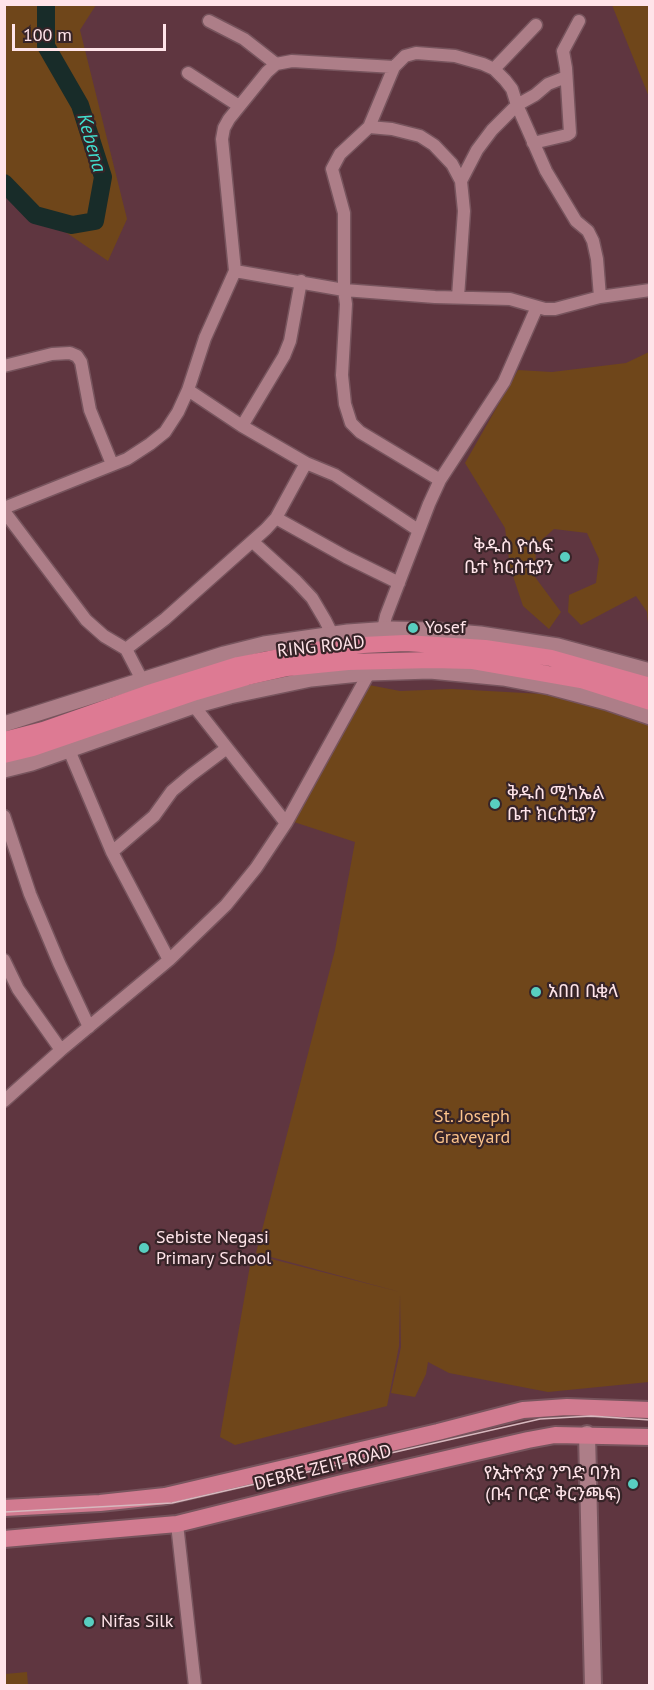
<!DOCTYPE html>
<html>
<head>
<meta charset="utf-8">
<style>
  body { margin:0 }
  #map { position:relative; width:654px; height:1690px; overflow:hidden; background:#5f3640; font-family:"PT Sans",sans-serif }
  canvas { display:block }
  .frame { position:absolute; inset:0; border:6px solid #ffe4e9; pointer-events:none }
  .scale { position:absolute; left:12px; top:24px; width:154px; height:27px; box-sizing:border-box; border:3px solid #ffe4e9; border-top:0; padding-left:8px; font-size:18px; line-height:21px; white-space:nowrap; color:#ffe4e9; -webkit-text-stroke:4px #372428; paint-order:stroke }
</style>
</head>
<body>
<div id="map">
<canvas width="654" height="1690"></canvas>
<div class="frame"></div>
<div class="scale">100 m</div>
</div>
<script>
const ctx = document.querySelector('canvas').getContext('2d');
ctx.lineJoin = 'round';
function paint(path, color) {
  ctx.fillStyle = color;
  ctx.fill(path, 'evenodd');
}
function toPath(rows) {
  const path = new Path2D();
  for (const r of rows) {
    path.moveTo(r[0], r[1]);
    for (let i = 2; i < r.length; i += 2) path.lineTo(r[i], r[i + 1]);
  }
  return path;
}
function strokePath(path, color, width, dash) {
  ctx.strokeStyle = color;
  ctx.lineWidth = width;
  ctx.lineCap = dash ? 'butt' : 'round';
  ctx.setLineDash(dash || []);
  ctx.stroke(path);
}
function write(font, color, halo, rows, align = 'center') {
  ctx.font = font + ' "PT Sans","Noto Sans Ethiopic",sans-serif';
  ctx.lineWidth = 4.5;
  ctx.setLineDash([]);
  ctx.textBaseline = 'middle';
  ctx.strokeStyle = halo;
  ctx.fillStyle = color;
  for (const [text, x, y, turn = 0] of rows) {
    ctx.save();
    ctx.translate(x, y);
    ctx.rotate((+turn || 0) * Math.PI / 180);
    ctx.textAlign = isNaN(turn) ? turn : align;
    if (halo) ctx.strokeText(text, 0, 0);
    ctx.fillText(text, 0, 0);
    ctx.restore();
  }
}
const green = toPath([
  [4,5,96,5,80,30,127,219,108,261,5,191],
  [612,5,649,5,649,97],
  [649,352,649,635,647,612,636,596,581,625,568,612,569,595,596,583,599,559,587,533,554,529,536,545,535,577,561,612,549,629,523,606,510,567,505,528,465,463,518,370,552,372,626,363],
  [369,685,400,691,452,689,561,695,649,720,649,1382,548,1392,449,1373,428,1362,426,1374,415,1397,391,1393,401,1347,400,1295,399,1346,387,1406,235,1445,220,1437,252,1254,400,1292,256,1253,335,950,355,842,294,822],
  [27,1672,28,1685,5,1685,5,1674]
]);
const river = toPath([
  [4,183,35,215,72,225,95,221,103,177,80,105,46,46,46,4]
]);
const minor = toPath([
  [209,21,244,39,276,64],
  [494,69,536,25],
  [188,73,239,106],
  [369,127,392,129,420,136,434,145,452,164,461,181,464,211,458,297],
  [533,143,567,135,570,133,566,68,563,51,579,21],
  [461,181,477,150,492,130,517,105,535,95,548,84,566,77],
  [235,271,222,139,224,128,229,119,267,72,276,64,292,61,394,67],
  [4,366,52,354,70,353,77,356,81,362,90,410,112,464],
  [242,426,284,356,290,341,301,281],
  [306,463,335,475,418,530],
  [440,480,360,432,351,423,345,404,342,375,346,304,344,290,344,213,332,169,340,154,369,127,394,67,405,56,416,53,455,56,483,64,494,69,505,80,512,89,517,105,546,171,576,221,588,231,593,241,597,259,600,297],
  [4,508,127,459,150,444,165,432,178,412,188,390],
  [4,511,86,620,104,636,126,649],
  [276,518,346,557,399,583],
  [253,542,296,581,312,598,325,620,332,634],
  [383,629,386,616,429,504,440,480,504,382,537,307],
  [142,680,126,649,165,619,266,529,276,518,306,463,242,426,188,390,205,338,235,271,344,290,435,297,510,299,545,309,555,309,600,297,650,290],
  [227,748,286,823],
  [69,750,112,852,169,960],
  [4,816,30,894,59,963,89,1027],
  [112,852,154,816,172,791,191,775,227,748,194,706],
  [4,960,18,989,61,1050],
  [4,1101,61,1050,169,960,226,905,256,868,286,823,369,673],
  [177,1524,195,1686]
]);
const tertiary = toPath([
  [4,724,224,654,264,644,348,632,390,629,434,630,480,634,558,646,650,671],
  [4,770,32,763,194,706,230,696,311,679,369,673,430,671,503,678,550,687,606,702,650,717]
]);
const secondary = toPath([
  [587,1434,593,1686]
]);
const primary = toPath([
  [4,1508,100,1503,165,1496,438,1432,523,1410,567,1407,650,1410],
  [4,1539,177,1524,342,1483,528,1440,555,1435,650,1437]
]);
const trunk = toPath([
  [4,740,43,730,146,694,238,665,315,650,363,645,405,643,485,648,551,658,650,686],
  [4,755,33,748,196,692,247,677,287,668,348,662,432,660,473,661,581,680,650,702]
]);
const tram = toPath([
  [4,1512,172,1503,540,1419,591,1416,650,1420]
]);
const markers = [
  [565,557,6,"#58cec0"],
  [413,628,6,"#58cec0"],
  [495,804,6,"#58cec0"],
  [536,992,6,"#58cec0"],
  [144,1248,6,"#58cec0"],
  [633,1484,6,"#58cec0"],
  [89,1622,6,"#58cec0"]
];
const poiNames = [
  ["ቅዱስ ዮሴፍ",553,547,"right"],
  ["ቤተ ክርስቲያን",553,568,"right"],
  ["Yosef",425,628],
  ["ቅዱስ ሚካኤል",507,794],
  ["ቤተ ክርስቲያን",507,815],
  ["አበበ ቢቂላ",548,992],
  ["Sebiste Negasi",156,1238],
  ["Primary School",156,1259],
  ["የኢትዮጵያ ንግድ ባንክ",621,1474,"right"],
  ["(ቡና ቦርድ ቅርንጫፍ)",621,1495,"right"],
  ["Nifas Silk",101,1622]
];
const streetNames = [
  ["RING ROAD",321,647,-6],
  ["DEBRE ZEIT ROAD",323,1468,-14]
];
const parkNames = [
  ["St. Joseph",472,1117],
  ["Graveyard",472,1138]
];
const waterNames = [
  ["Kebena",91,143,74]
];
paint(green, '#6f461a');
strokePath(river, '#182c29', 18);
strokePath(minor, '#77545d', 15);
strokePath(tertiary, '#77545d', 18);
strokePath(secondary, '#77545d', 20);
strokePath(primary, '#77545d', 20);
strokePath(trunk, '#77545d', 20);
strokePath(minor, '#ad7e88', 12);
strokePath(tertiary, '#ad7e88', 15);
strokePath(secondary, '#ad7e88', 16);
strokePath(primary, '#d17b90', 16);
strokePath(trunk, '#dd7a93', 16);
strokePath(tram, '#d7b8be', 1.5);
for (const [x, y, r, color] of markers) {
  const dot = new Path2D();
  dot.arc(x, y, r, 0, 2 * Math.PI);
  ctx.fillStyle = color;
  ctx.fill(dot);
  strokePath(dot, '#372428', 2);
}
write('18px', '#ffe4e9', '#372428', poiNames, 'left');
write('18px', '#ffe4e9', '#372428', streetNames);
write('18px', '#fcc38b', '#372428', parkNames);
write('italic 20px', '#41dfcf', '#372428', waterNames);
</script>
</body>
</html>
